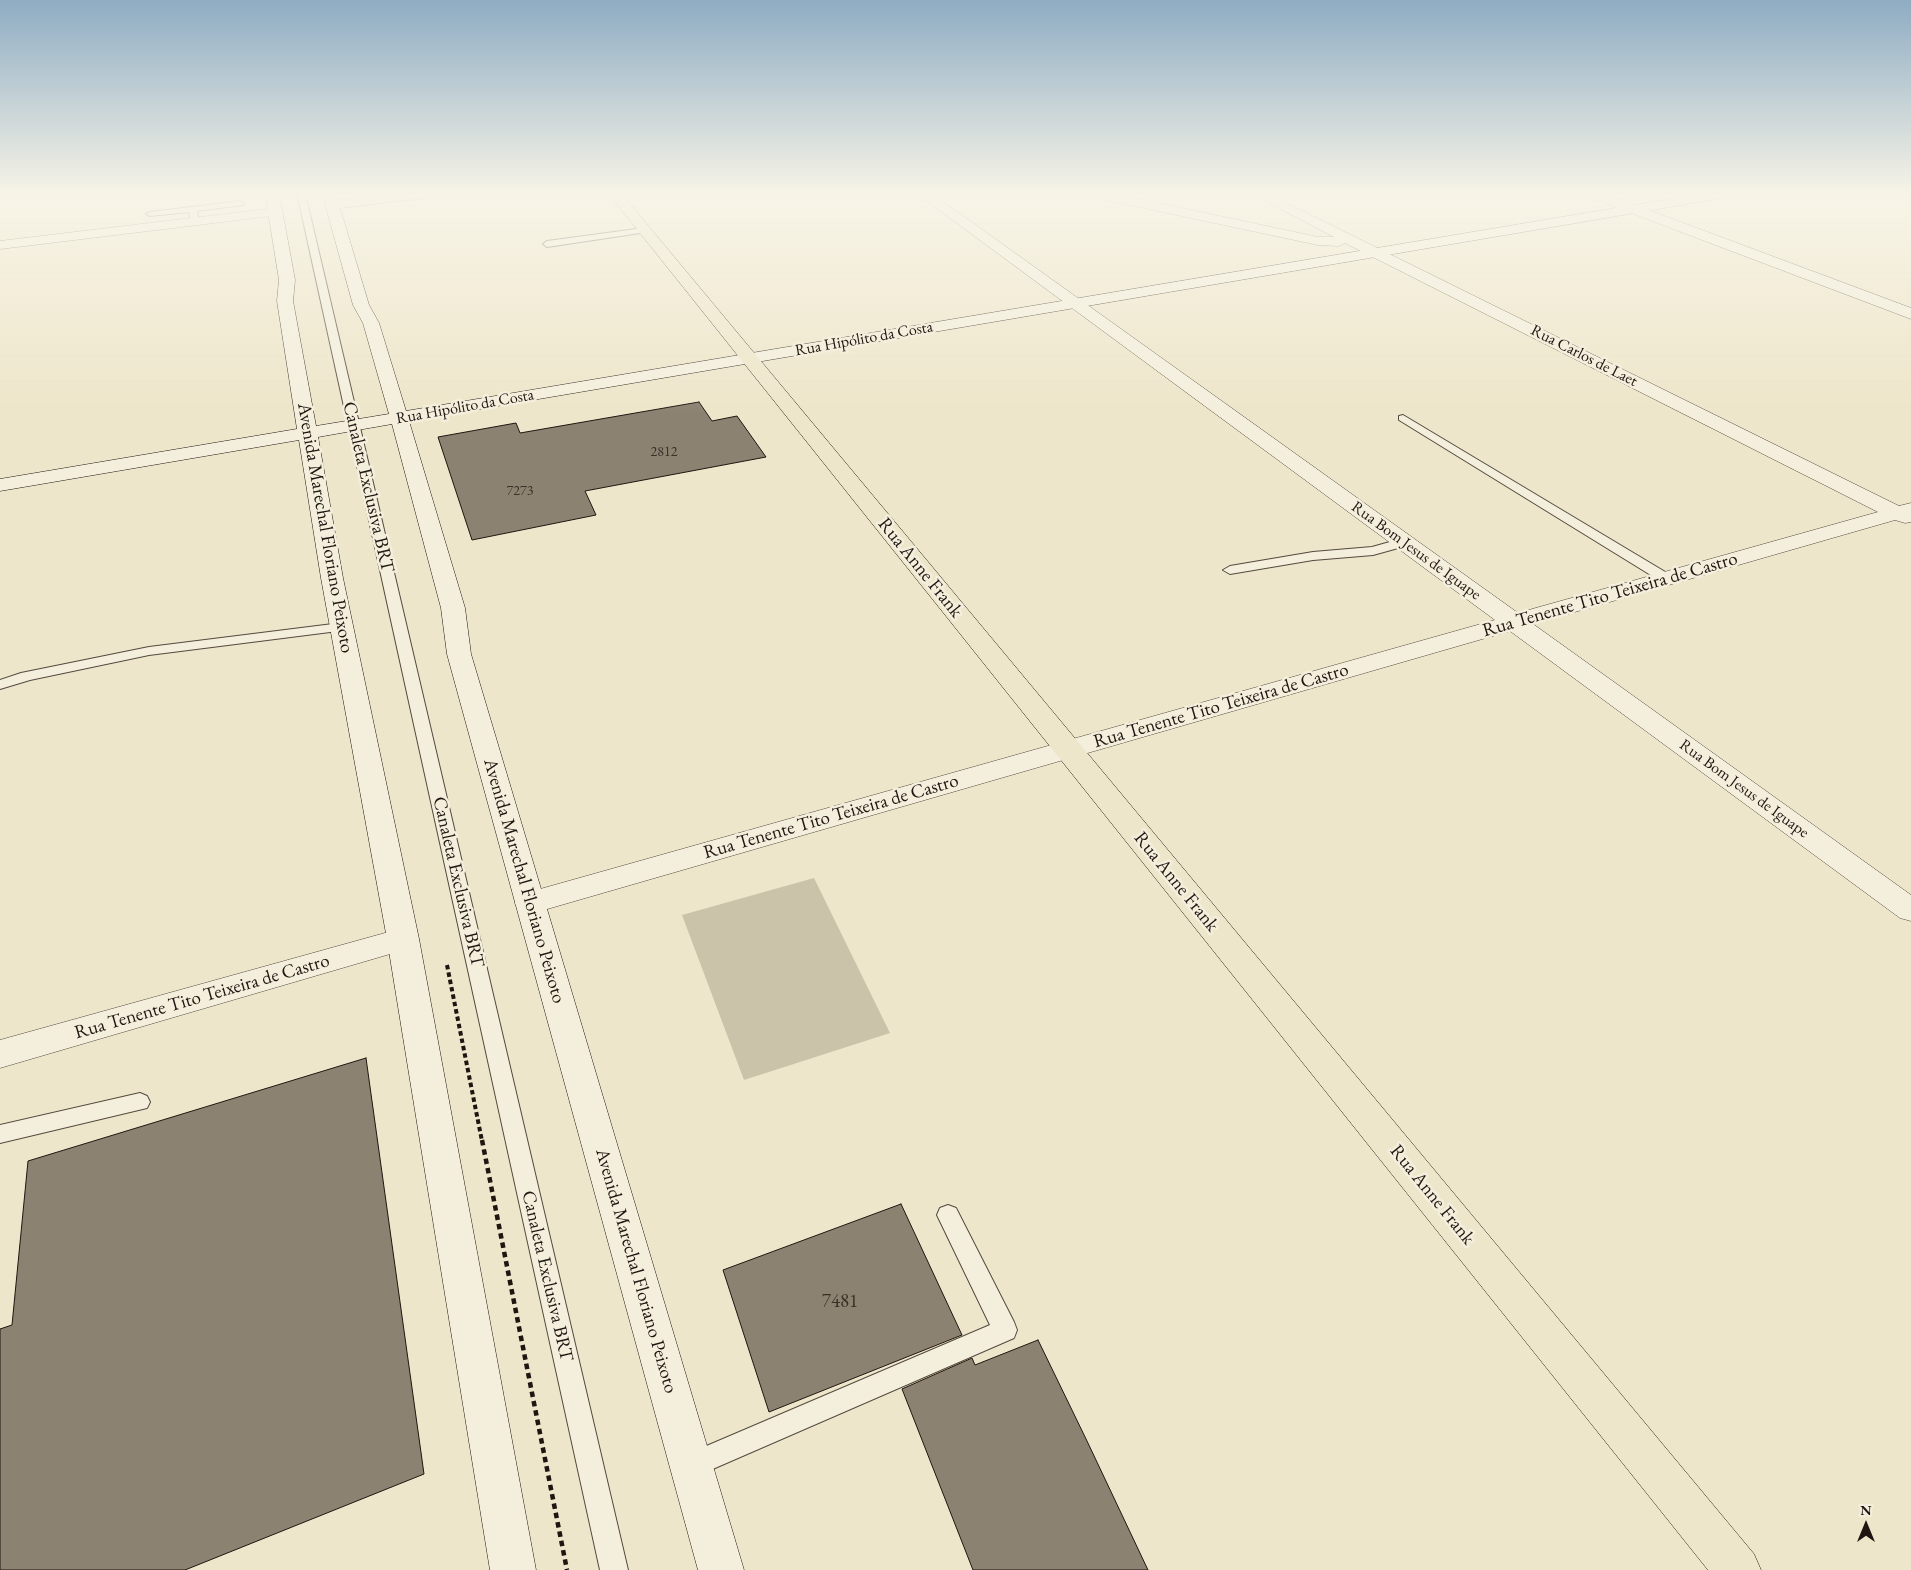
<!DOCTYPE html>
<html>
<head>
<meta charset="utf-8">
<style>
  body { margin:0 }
  #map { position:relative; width:1911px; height:1570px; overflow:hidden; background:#eee6ca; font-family:"EB Garamond",serif }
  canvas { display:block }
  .north { position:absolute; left:1841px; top:1500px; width:50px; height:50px; -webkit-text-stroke:4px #f4efdd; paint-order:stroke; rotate:0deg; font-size:14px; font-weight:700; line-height:20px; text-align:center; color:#201510 }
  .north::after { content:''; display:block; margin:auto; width:18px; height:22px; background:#201510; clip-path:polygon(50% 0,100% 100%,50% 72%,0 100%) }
</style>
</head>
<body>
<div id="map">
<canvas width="1911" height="1570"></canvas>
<div class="north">N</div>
</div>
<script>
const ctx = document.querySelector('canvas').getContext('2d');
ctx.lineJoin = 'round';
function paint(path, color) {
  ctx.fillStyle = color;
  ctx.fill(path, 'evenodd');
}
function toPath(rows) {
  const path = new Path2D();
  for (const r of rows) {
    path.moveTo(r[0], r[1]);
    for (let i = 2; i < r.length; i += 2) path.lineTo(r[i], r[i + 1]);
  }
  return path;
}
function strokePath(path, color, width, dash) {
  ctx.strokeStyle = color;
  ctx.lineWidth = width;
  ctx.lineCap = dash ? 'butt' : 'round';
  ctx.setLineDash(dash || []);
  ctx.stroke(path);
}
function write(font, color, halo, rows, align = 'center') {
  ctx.font = font + ' "EB Garamond",serif';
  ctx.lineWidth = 5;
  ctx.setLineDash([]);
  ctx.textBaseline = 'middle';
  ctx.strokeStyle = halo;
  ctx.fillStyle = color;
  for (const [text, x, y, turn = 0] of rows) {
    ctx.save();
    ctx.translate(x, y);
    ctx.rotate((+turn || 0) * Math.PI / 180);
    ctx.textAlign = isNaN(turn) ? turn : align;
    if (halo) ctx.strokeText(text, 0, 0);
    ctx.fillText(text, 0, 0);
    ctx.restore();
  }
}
const green = toPath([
  [814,878,890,1033,744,1080,682,915]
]);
const building = toPath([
  [699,402,712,421,737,416,766,457,585,491,596,515,472,540,438,437,516,423,520,433,699,402],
  [366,1058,424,1474,185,1570,0,1570,0,1329,12,1325,28,1161,366,1058],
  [901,1204,962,1335,769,1412,723,1270,901,1204],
  [1038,1340,1087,1441,1148,1570,973,1570,902,1389,972,1358,975,1365,1038,1340]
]);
const pathFar1 = toPath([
  [447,965,482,1141]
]);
const path = toPath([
  [482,1140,567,1570]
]);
const lane = toPath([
  [297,193,305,193,628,1570,600,1570,297,193],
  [240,201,244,203,243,205,197,211,199,222,195,224,191,222,189,212,150,216,146,214,150,212,240,201],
  [644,228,647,228,647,232,547,247,543,244,547,241,644,228],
  [1403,415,1672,576,1674,579,1667,583,1662,582,1399,420,1399,416,1403,415],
  [1404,538,1409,539,1410,542,1409,545,1373,555,1313,560,1230,574,1223,570,1230,566,1313,552,1372,547,1404,538],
  [341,623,348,627,346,630,149,655,30,680,0,689,0,680,21,673,149,647,341,623],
  [140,1093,147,1096,150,1102,147,1108,0,1143,0,1125,140,1093],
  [948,1205,956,1208,1014,1322,1017,1330,1014,1338,692,1478,683,1474,679,1465,683,1456,990,1325,937,1215,940,1208,948,1205]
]);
const street = toPath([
  [916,193,931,193,1518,613,1878,512,1345,243,1339,246,1318,245,1092,197,1086,193,1111,193,1318,237,1334,237,1250,193,1266,193,1899,506,1911,503,1911,522,1905,523,1895,520,1533,624,1911,895,1911,921,1900,918,1510,631,530,914,519,911,515,903,519,895,1495,620,916,193],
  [1585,193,1603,193,1911,308,1911,319,1586,196,1585,193],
  [275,208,282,212,280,215,0,249,0,241,275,208],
  [403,928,414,931,419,939,414,947,0,1068,0,1040,403,928]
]);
const secondary = toPath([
  [265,193,279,193,295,280,293,301,316,426,389,414,363,323,353,305,322,193,336,193,338,200,400,193,441,193,435,197,340,208,369,305,379,323,406,411,1705,193,1735,193,1729,197,409,421,465,608,471,654,744,1570,698,1570,447,654,441,608,392,424,318,437,343,578,419,939,536,1570,490,1570,387,939,321,578,299,440,0,491,0,479,297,429,277,301,279,280,265,193]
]);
const primary = toPath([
  [608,193,621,193,1754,1554,1761,1570,1708,1570,608,193]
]);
const farNumbernames = [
  ["2812",664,452],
  ["7273",520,491]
];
const farStreetnames = [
  ["Rua Hipólito da Costa",864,339,-10],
  ["Rua Carlos de Laet",1584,356,27],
  ["Rua Hipólito da Costa",465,407,-10],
  ["Rua Bom Jesus de Iguape",1416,551,36],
  ["Rua Bom Jesus de Iguape",1744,789,36]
];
const streetNames = [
  ["Canaleta Exclusiva BRT",368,487,77],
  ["Avenida Marechal Floriano Peixoto",325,528,80],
  ["Rua Anne Frank",920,568,51],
  ["Rua Tenente Tito Teixeira de Castro",1610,595,-16],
  ["Rua Tenente Tito Teixeira de Castro",1221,706,-16],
  ["Rua Tenente Tito Teixeira de Castro",831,817,-16],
  ["Avenida Marechal Floriano Peixoto",524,881,74],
  ["Canaleta Exclusiva BRT",458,882,77],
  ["Rua Anne Frank",1176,882,51],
  ["Rua Tenente Tito Teixeira de Castro",202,997,-16],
  ["Rua Anne Frank",1432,1195,51],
  ["Avenida Marechal Floriano Peixoto",636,1271,74],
  ["Canaleta Exclusiva BRT",547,1276,77]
];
const nearNumbernames = [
  ["7481",840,1302]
];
paint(green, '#cbc2aa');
paint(building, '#8b8271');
strokePath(building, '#201510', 1);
strokePath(lane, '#54493e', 2);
strokePath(street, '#54493e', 1);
strokePath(secondary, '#201510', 1);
strokePath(primary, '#201510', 1);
strokePath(pathFar1, '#201510', 4, [4.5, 3]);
strokePath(path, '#201510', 4.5, [5.5, 4]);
paint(lane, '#f4efdd');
paint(street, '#f4efdd');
paint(secondary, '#f4efdd');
paint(primary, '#eee6ca');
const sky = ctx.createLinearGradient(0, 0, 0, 413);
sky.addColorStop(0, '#8eacc3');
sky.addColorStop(0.47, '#f7f4e7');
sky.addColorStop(1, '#f7f4e700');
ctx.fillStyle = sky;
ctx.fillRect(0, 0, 1911, 413);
write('14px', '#3b3028', null, farNumbernames);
write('16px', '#201510', '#f4efdd', farStreetnames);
write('19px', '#201510', '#f4efdd', streetNames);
write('19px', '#3b3028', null, nearNumbernames);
</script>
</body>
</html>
